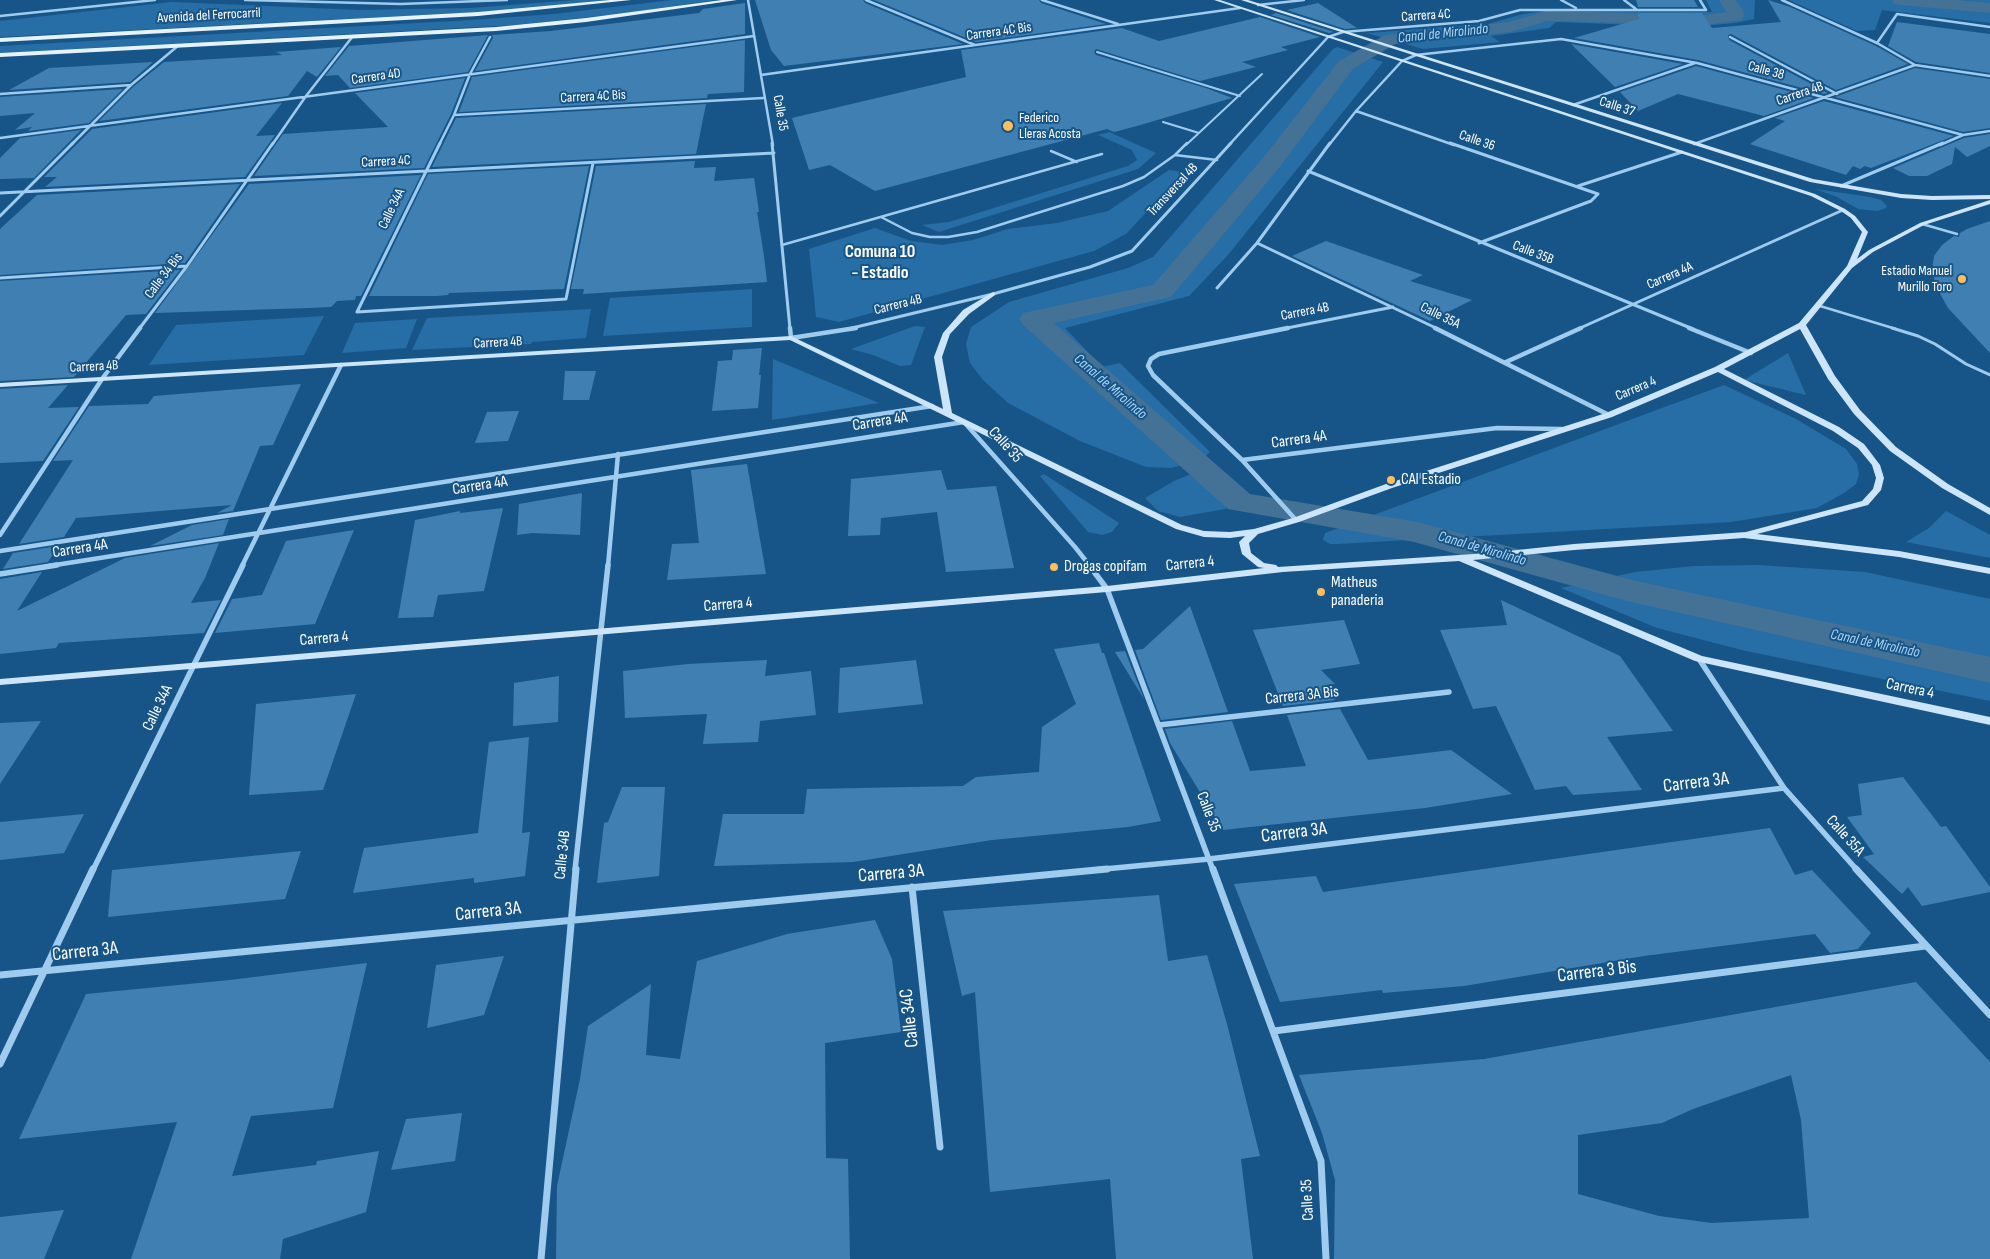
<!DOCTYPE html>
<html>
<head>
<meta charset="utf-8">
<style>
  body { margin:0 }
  canvas { display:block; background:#175588 }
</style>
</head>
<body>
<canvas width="1990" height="1259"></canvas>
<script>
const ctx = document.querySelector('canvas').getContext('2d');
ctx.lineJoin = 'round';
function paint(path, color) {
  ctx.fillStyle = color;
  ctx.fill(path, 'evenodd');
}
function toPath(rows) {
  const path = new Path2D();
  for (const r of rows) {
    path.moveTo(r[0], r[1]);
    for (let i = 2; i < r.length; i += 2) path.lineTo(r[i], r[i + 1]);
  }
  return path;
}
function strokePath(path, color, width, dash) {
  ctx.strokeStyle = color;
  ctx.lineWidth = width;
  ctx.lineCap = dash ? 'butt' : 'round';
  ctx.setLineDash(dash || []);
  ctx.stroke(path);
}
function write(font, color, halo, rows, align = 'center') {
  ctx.font = font + ' "Sofia Sans Condensed",sans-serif';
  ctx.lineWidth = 4;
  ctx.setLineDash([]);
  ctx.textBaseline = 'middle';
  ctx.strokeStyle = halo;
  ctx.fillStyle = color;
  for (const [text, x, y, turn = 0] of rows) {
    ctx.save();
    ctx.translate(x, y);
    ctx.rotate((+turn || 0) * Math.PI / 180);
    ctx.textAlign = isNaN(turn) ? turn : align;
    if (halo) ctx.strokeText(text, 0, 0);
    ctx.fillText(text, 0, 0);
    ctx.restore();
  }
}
const green = toPath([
  [577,0,613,0,499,11,0,37,0,21,172,2,360,10,470,8],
  [672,0,717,0,627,13,515,25,0,53,0,46,472,20,554,14],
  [1706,0,1755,0,1754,19,1735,23,1691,27,1556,22,1549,28,1491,36,1500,42,1423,49,1367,33,1488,24,1523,14,1544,11,1712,12],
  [1789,0,1990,0,1990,23,1882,10,1875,30,1857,31],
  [1337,47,1383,62,1228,255,1189,296,1065,328,1102,367,1120,363,1210,452,1201,460,1171,468,1146,467,1080,441,1008,403,983,380,970,363,966,344,971,327,1009,302,1128,268,1153,257,1333,49],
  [1109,132,1156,153,1138,169,939,232,922,225,949,222,1128,166,1137,160,1132,150,1098,135],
  [1169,170,1184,172,1126,234,1094,251,839,322,816,317,809,249,875,228,911,241,942,245,973,240,1008,229,1057,223,1108,211],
  [1815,189,1870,197,1881,200,1887,206,1886,208,1878,211,1858,209,1837,197],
  [752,289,752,327,603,336,610,298],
  [591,309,586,338,532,342,531,344,412,350,427,318],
  [324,316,304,355,149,365,176,325],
  [417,319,406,348,342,353,355,323],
  [915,326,925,327,911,365,900,366,873,355,851,349],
  [1788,353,1806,395,1744,380],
  [773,359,879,403,772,420],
  [1724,385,1796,419,1846,449,1857,464,1859,474,1856,484,1844,493,1817,508,1731,522,1337,544,1330,544,1323,540,1325,533],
  [1213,465,1219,483,1243,498,1225,509,1180,517,1158,511,1145,498,1174,481],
  [1044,474,1119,523,1112,532,1102,535,1088,532,1040,476],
  [1946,511,1990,535,1990,558,1906,542,1929,528],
  [1758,565,1865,572,1990,599,1990,701,1746,651,1657,628,1561,588,1635,572,1694,566]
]);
const canal = toPath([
  [1719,0,1735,0,1743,10,1744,16,1741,20,1706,25,1547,21,1511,32,1395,44,1353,69,1279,168,1171,297,1054,323,1250,494,1418,522,1632,580,1990,657,1990,683,1627,601,1414,542,1228,509,1023,325,1019,319,1023,313,1153,285,1263,158,1339,61,1385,35,1509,22,1546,11,1706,15,1726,12,1719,0],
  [1892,0,1957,0,1990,3,1990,13,1900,5,1894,4,1892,0]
]);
const building = toPath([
  [755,0,863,0,865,3,963,44,784,66,771,50],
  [874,0,1039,0,1041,3,1106,24,976,42],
  [1636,0,1694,0,1698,7,1638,7],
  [1768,0,1790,7,1876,46,1908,64,1836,90,1731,34,1728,35,1729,40,1828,93,1824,94,1698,60,1574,38,1639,19,1638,13,1702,13,1712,28,1781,22],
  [745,3,745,34,475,71,493,38,492,35,551,31,699,13,703,9],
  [1318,3,1357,28,1345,29,1287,10],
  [1276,13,1334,32,1329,33,1271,15],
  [1260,17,1320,37,1281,47,1288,50,1242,62,1256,67,1200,81,1096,49,1094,52,1096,55,1206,88,1232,98,1137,126,1114,132,1107,129,875,191,830,165,809,170,792,118,966,77,961,50,1122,28,1159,41],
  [1897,22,1990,34,1990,73,1916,62,1888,46],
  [488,35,468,72,350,88,338,75,325,76,349,46],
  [745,40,744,92,708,94,707,98,459,112,472,77],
  [1571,44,1683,64,1615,87],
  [341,47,317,77,307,71,288,96,99,121,133,87,164,62,282,55,276,52],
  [153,62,130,82,9,90,49,68],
  [1696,66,1814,98,1764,116,1678,94,1638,111,1620,92],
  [1915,68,1990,79,1990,128,1963,132,1835,97],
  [465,78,451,114,424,168,254,176,283,134,388,127,355,93],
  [123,89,89,123,28,131,32,127,15,130,35,113,0,116,0,97],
  [1824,101,1954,136,1871,168,1865,166,1860,169,1853,166,1846,175,1750,144,1785,121,1775,118],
  [282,103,256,136,275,135,245,177,45,187,57,177,44,177,92,129],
  [706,104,696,154,432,167,456,118],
  [81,130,34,178,0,179,0,158,20,138],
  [1990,134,1990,146,1967,157,1955,147,1952,164,1927,176,1909,176,1893,168,1964,138],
  [695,161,694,168,716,167,714,181,754,178,759,212,757,212,764,256,767,282,583,294,584,289,571,289,596,166],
  [589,166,564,289,449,293,448,295,437,296,369,296,428,174],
  [421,175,361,296,356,296,355,300,337,301,331,307,308,308,155,313,249,184],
  [240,184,185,263,0,275,0,229,37,195],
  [1990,221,1990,353,1948,308,1937,288,1932,271,1934,256,1942,245,1954,236,1959,237,1960,233,1967,229],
  [1326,241,1423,275,1410,281,1472,300,1430,321,1292,256],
  [180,270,146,314,126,315,74,377,0,381,0,281],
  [762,348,759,375,761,375,758,408,712,411,718,361,732,360,733,350],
  [565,371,596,371,589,400,563,400],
  [301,384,273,445,260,446,233,511,217,513,232,505,76,518,64,537,19,544,73,460,53,461,89,406,148,404,154,396],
  [68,385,48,408,79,407,43,461,0,463,0,389],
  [519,411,508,441,475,443,487,412],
  [747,464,766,574,667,580,672,544,699,543,691,470],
  [941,470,947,490,996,486,1014,568,946,572,937,512,881,518,880,535,848,536,851,479],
  [582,493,580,535,532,533,517,535,519,504],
  [503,508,484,591,438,595,433,617,398,618,415,520,460,511,460,513],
  [229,519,223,535,150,546,192,525],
  [354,530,315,624,215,633,232,599,262,595,286,541],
  [219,543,205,578,191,603,221,600,204,633,59,643,56,648,0,654,0,579,42,572,17,611,125,558],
  [58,546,48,562,3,569,13,553],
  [1501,600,1620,656,1673,731,1607,737,1642,790,1573,795,1566,786,1535,790,1496,706,1473,709,1440,630,1507,625],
  [1190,606,1228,712,1161,720,1135,650,1143,649],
  [1344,620,1360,664,1321,670,1335,684,1326,685,1335,700,1283,706,1253,630],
  [1099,643,1102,653,1104,653,1161,821,1128,827,992,840,853,862,714,866,723,814,804,814,807,789,963,786,976,777,1039,772,1042,727,1076,704,1054,649],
  [1125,651,1144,699,1115,652],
  [767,660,765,676,811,671,816,715,760,721,758,742,703,744,707,714,625,718,623,671,688,664],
  [916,660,923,704,838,713,840,668],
  [559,676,558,722,513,726,514,683],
  [356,694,323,790,249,795,256,704],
  [1340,709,1368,760,1451,750,1512,794,1425,808,1223,830,1170,743,1165,729,1232,721,1250,771,1306,766,1287,715],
  [41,721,0,784,0,723],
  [529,737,522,833,530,832,525,876,474,883,474,878,353,893,364,848,478,833,489,742],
  [1903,777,1941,827,1946,826,1990,887,1990,892,1922,906,1908,887,1902,894,1863,857,1874,854,1847,817,1862,815,1858,784],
  [622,787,665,787,659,876,597,883,604,823,608,822],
  [84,814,64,853,0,860,0,822],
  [1770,828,1795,875,1812,870,1871,933,1858,949,1830,953,1815,934,1644,956,1464,986,1383,993,1382,990,1280,1002,1234,884,1316,876,1323,892],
  [301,851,285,899,108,917,112,870],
  [1159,895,1168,961,1207,955,1227,1024,1260,1156,1241,1159,1253,1259,1116,1259,1110,1179,990,1192,975,992,962,996,943,911],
  [875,920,892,959,901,1032,825,1043,826,1158,848,1159,850,1259,556,1259,557,1186,580,1079,588,1026,651,984,646,1055,680,1059,697,961,787,934],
  [504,956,484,1015,427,1028,436,965],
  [367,963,333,1108,251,1116,232,1176,316,1165,317,1161,379,1151,366,1212,283,1239,280,1259,131,1259,177,1122,19,1139,86,994,230,980],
  [1916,982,1990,1062,1990,1259,1334,1259,1335,1180,1322,1133,1299,1075,1484,1059],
  [1791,1075,1801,1120,1809,1218,1712,1223,1659,1216,1578,1194,1578,1135,1662,1123,1693,1109],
  [462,1113,455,1161,391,1170,406,1119],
  [64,1210,44,1259,0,1259,0,1217]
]);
const laneFar2 = toPath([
  [1097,52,1240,96],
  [1163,122,1199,133],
  [1186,145,1262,74]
]);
const laneFar1 = toPath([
  [1051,151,1077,162],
  [1175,155,1187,143],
  [881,217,912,233,930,237,948,237,977,232,1123,186,1144,177,1175,155,1217,160],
  [1922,224,1957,234],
  [782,245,1102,154],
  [1820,306,1896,329]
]);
const lane = toPath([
  [1892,328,1918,336,1935,344,1966,364,1990,375]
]);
const streetFar4 = toPath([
  [245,0,401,4,507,0],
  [748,0,773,145],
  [866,0,975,45],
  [1042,0,1118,24],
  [1561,0,1576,8],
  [1624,0,1636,9],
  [1700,0,1706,10],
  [1782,0,1877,43,1915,65,1990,76],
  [1258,5,1304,0],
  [0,16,155,0],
  [1730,37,1837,94],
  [1877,43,1897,14,1990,27],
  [761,75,1240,8],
  [0,94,131,85],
  [1573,105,1695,63],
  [1356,111,1454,145],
  [454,115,763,98],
  [0,138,754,36],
  [1694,144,1915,65],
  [71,145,131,85,179,45],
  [272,145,306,96,353,36],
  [439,145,454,115,470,74,490,37],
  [1229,145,1328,37,1343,32,1479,21,1520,10,1706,10],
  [1329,145,1356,111,1402,61,1416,55,1561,39,1697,63,1963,135],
  [1940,145,1963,135,1990,131]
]);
const streetFar3 = toPath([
  [440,143,357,312,566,299,593,163],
  [772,143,790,329],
  [1450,143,1598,194,1591,201,1479,243],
  [1308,171,1693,329],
  [1578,186,1682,152],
  [1841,186,1943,143],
  [0,193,774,153],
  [0,216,73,143],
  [1257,243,1438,329],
  [0,278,187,266],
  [1217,288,1257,243,1330,143],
  [139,329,187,266,273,143],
  [848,329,993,294,1090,267,1132,251,1231,143],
  [1282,329,1393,307],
  [1578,329,1843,210]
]);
const streetFar2 = toPath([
  [790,328,791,338,856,328],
  [1288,328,1159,354,1151,359,1148,366,1153,375,1242,460,1296,520],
  [1435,328,1609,415],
  [1689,328,1751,353],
  [1506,362,1581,328],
  [1242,460,1497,428,1562,429],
  [0,535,102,379,140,328],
  [0,551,932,406],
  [49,566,964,422,1075,547,1090,566],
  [242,566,341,365],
  [608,566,618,454]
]);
const streetFar1 = toPath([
  [1089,565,1107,589,1213,870],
  [0,574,57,565],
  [1699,659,1784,788,1857,870],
  [1159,725,1449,692],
  [93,870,243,565],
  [575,870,608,565],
  [1094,870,1209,859,1784,788]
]);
const street = toPath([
  [1213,869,1321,1161,1326,1259],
  [1856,869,1990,1015],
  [912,887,940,1147],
  [0,975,1107,869],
  [1274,1031,1925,946],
  [0,1064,93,869],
  [541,1259,576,869]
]);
const secondary = toPath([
  [1214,0,1220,0,1815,194,1845,209,1855,216,1868,232,1857,259,1869,250,1920,223,1990,200,1990,204,1924,225,1873,252,1852,268,1806,325,1835,376,1860,410,1896,447,1948,484,1990,508,1990,515,1942,488,1890,451,1854,414,1828,379,1800,329,1724,369,1839,427,1864,444,1880,465,1884,478,1881,490,1868,505,1757,534,1899,551,1990,568,1990,574,1899,557,1744,538,1574,550,1473,560,1702,656,1990,717,1990,725,1695,661,1459,561,1283,572,1107,592,0,685,0,679,1107,586,1264,568,1258,567,1242,554,1239,542,1245,536,1230,538,1204,537,1176,529,790,340,0,387,0,383,791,336,943,409,934,357,943,333,963,310,993,292,995,293,995,295,969,314,950,334,942,357,952,413,1182,525,1204,531,1230,532,1254,529,1293,518,1386,484,1606,413,1715,367,1799,323,1847,266,1862,232,1851,218,1841,211,1811,196,1214,0],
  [1718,372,1833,431,1858,448,1872,465,1876,478,1873,489,1862,501,1746,532,1574,544,1489,553,1278,567,1276,565,1264,563,1251,553,1249,543,1258,534,1299,522,1392,488,1612,417,1718,372],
  [1241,0,1248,0,1813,179,1901,194,1932,196,1990,195,1990,199,1932,200,1901,198,1810,182,1241,0]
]);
const primary = toPath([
  [610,0,631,0,478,16,0,42,0,38,478,12,610,0],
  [722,0,737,0,586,22,496,31,0,57,0,53,496,27,586,18,722,0]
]);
const markers = [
  [1008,126,6,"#ffbe5b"],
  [1962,279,5,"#ffbe5b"],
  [1391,480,5,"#ffbe5b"],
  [1054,567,5,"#ffbe5b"],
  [1321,592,5,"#ffbe5b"]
];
const farStreetnames = [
  ["Avenida del Ferrocarril",209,16,-3],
  ["Carrera 4C",1426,16,-4],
  ["Carrera 4C Bis",999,32,-8],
  ["Calle 38",1766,71,15],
  ["Carrera 4D",376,77,-8],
  ["Carrera 4B",1800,94,-19],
  ["Carrera 4C Bis",593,97,-3],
  ["Calle 37",1617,107,18],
  ["Calle 35",780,113,80],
  ["Calle 36",1477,141,19],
  ["Carrera 4C",386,162,-3],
  ["Transversal 4B",1173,190,-47],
  ["Calle 34A",392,209,-64],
  ["Calle 35B",1533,253,21],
  ["Calle 34 Bis",164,276,-53],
  ["Carrera 4A",1670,276,-24],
  ["Carrera 4B",898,305,-14],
  ["Carrera 4B",1305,312,-11],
  ["Calle 35A",1440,316,26],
  ["Carrera 4B",498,343,-3],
  ["Carrera 4B",94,367,-3],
  ["Carrera 4",1636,389,-23]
];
const farPoinames = [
  ["Federico",1019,118],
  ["Lleras Acosta",1019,134],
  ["Estadio Manuel",1952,271,"right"],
  ["Murillo Toro",1952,287,"right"]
];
const farWaternames = [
  ["Canal de Mirolindo",1443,34,-6],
  ["Canal de Mirolindo",1110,387,41],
  ["Canal de Mirolindo",1482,549,16],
  ["Canal de Mirolindo",1875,644,12]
];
const streetNames = [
  ["Carrera 4A",880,422,-9],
  ["Carrera 4A",1299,440,-8],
  ["Calle 35",1005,445,48],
  ["Carrera 4A",480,486,-9],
  ["Carrera 4A",80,549,-9],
  ["Carrera 4",1190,564,-6],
  ["Carrera 4",728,605,-5],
  ["Carrera 4",324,639,-5],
  ["Carrera 4",1910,689,12],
  ["Carrera 3A Bis",1302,696,-6],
  ["Calle 34A",158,708,-64],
  ["Calle 35",1208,812,69],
  ["Calle 35A",1845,836,48],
  ["Calle 34B",563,855,-84],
  ["Calle 35",1308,1200,-93]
];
const poiNames = [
  ["CAI Estadio",1401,480],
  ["Drogas copifam",1064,567],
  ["Matheus",1331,583],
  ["panaderia",1331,601]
];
const farDistrictnames = [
  ["Comuna 10",880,252],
  ["- Estadio",880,273]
];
const nearStreetnames = [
  ["Carrera 3A",1696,783,-7],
  ["Carrera 3A",1294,833,-7],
  ["Carrera 3A",891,874,-5],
  ["Carrera 3A",488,912,-6],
  ["Carrera 3A",85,952,-6],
  ["Carrera 3 Bis",1597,972,-7],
  ["Calle 34C",910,1018,-96]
];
paint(green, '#276da6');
paint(canal, '#447196');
paint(building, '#407fb2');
strokePath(laneFar2, '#9fcbee', 2);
strokePath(laneFar1, '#9fcbee', 2.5);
strokePath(lane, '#9fcbee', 3);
strokePath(streetFar4, '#9fcbee', 2.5);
strokePath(streetFar3, '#9fcbee', 3);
strokePath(streetFar2, '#9fcbee', 4.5);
strokePath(streetFar1, '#9fcbee', 5.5);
strokePath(street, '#9fcbee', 7);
paint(secondary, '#cce5fa');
paint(primary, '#e5f2ff');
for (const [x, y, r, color] of markers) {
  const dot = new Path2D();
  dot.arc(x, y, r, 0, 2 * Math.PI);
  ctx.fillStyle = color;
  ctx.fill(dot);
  strokePath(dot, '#175588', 2);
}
write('14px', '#fff', '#175588', farStreetnames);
write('14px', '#fff', '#175588', farPoinames, 'left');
write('italic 15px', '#aad5f5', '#175588', farWaternames);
write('16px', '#fff', '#175588', streetNames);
write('16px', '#fff', '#175588', poiNames, 'left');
write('bold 18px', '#fff', '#175588', farDistrictnames);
write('19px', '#fff', '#175588', nearStreetnames);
</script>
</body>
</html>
